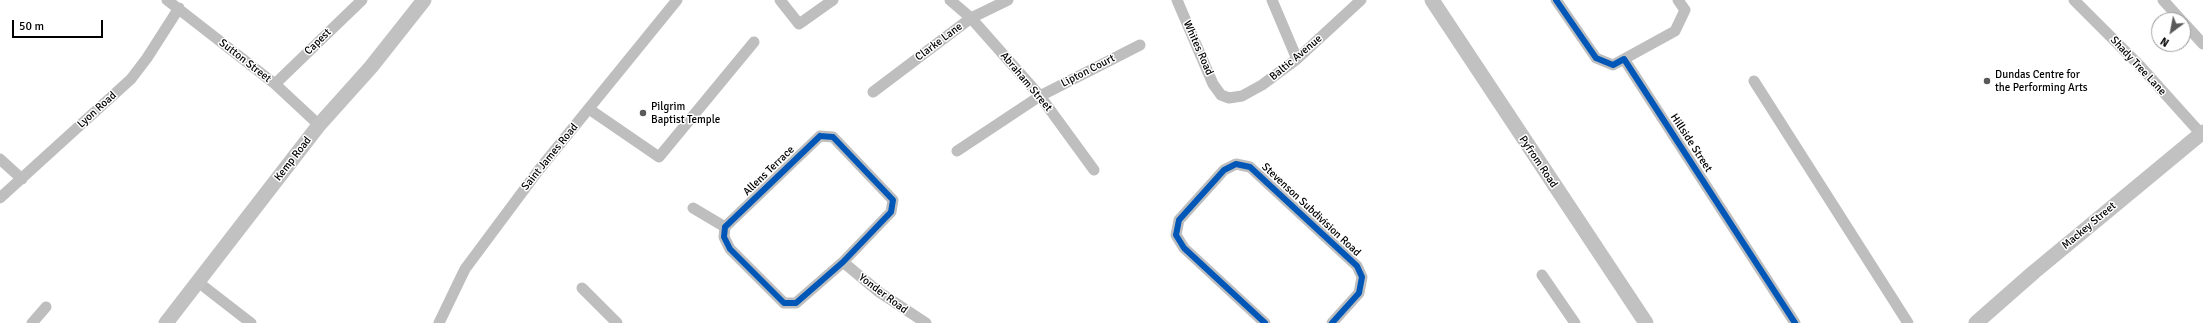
<!DOCTYPE html>
<html>
<head>
<meta charset="utf-8">
<style>
  body { margin:0 }
  #map { position:relative; width:2203px; height:323px; overflow:hidden; background:#fff; font-family:Signika,sans-serif }
  canvas { display:block }
  .north { position:absolute; left:2151px; top:12px; width:40px; height:40px; box-sizing:border-box; background:#fff; border:1px solid #999; border-radius:50%; rotate:212deg; font-size:11px; font-weight:700; line-height:16px; text-align:center; color:#000 }
  .north::after { content:''; display:block; margin:auto; width:14px; height:18px; background:#595959; clip-path:polygon(50% 0,100% 100%,50% 72%,0 100%) }
  .scale { position:absolute; left:12px; top:20px; width:91px; height:18px; box-sizing:border-box; border:2px solid #000; border-top:0; padding-left:5px; font-size:12px; line-height:14px; white-space:nowrap; color:#000; -webkit-text-stroke:3px #fff; paint-order:stroke }
</style>
</head>
<body>
<div id="map">
<canvas width="2203" height="323"></canvas>
<div class="north">N</div>
<div class="scale">50 m</div>
</div>
<script>
const ctx = document.querySelector('canvas').getContext('2d');
ctx.lineJoin = 'round';
function toPath(rows) {
  const path = new Path2D();
  for (const r of rows) {
    path.moveTo(r[0], r[1]);
    for (let i = 2; i < r.length; i += 2) path.lineTo(r[i], r[i + 1]);
  }
  return path;
}
function strokePath(path, color, width, dash) {
  ctx.strokeStyle = color;
  ctx.lineWidth = width;
  ctx.lineCap = dash ? 'butt' : 'round';
  ctx.setLineDash(dash || []);
  ctx.stroke(path);
}
function write(font, color, halo, rows, align = 'center') {
  ctx.font = font + ' Signika,sans-serif';
  ctx.lineWidth = 3;
  ctx.setLineDash([]);
  ctx.textBaseline = 'middle';
  ctx.strokeStyle = halo;
  ctx.fillStyle = color;
  for (const [text, x, y, turn = 0] of rows) {
    ctx.save();
    ctx.translate(x, y);
    ctx.rotate((+turn || 0) * Math.PI / 180);
    ctx.textAlign = isNaN(turn) ? turn : align;
    if (halo) ctx.strokeText(text, 0, 0);
    ctx.fillText(text, 0, 0);
    ctx.restore();
  }
}
const street = toPath([
  [167,0,275,84,319,125],
  [780,0,799,24,833,0],
  [950,0,971,18,1040,96,1094,170],
  [1177,0,1213,84,1221,95,1229,98,1242,96,1262,85,1297,59,1361,0],
  [1272,0,1297,59],
  [1556,0,1596,58,1613,65,1624,59,1795,323],
  [2074,0,2140,66,2203,136],
  [2163,0,2181,20],
  [2183,22,2203,44],
  [1624,59,1675,31,1685,10,1678,0],
  [1754,81,1908,323],
  [275,84,362,0],
  [873,92,971,18,1008,0],
  [589,109,659,157,754,42],
  [820,136,833,137,893,200,891,212,843,262,796,303,784,303,730,249,724,237,725,227,820,136],
  [957,151,1040,96,1140,45],
  [0,159,22,179],
  [0,198,131,79,147,58,179,8],
  [693,208,725,227],
  [843,262,879,292,926,323],
  [1542,275,1575,323],
  [198,282,251,323],
  [582,288,617,323],
  [32,323,46,307],
  [439,323,465,269,538,171,677,0],
  [1265,323,1184,248,1176,235,1179,220,1224,170,1236,164,1250,167,1357,266,1362,277,1359,293,1332,323]
]);
const secondary = toPath([
  [1432,0,1646,323],
  [166,323,319,125,371,67,424,0],
  [1976,323,2034,272,2203,132]
]);
const cycleway = toPath([
  [1556,0,1596,58,1613,65,1624,59,1795,323],
  [820,136,833,137,893,200,891,212,843,262,796,303,784,303,730,249,724,237,725,227,820,136],
  [1265,323,1184,248,1176,235,1179,220,1224,170,1236,164,1250,167,1357,266,1362,277,1359,293,1332,323]
]);
const markers = [
  [1987,81,4,"#595959"],
  [643,113,4,"#595959"]
];
const streetNames = [
  ["Capest",318,42,-44],
  ["Clarke Lane",939,42,-37],
  ["Whites Road",1198,48,66],
  ["Baltic Avenue",1296,58,-40],
  ["Sutton Street",245,61,38],
  ["Shady Tree Lane",2138,66,47],
  ["Lipton Court",1088,71,-27],
  ["Abraham Street",1026,82,50],
  ["Lyon Road",97,110,-42],
  ["Hillside Street",1691,143,57],
  ["Saint James Road",550,157,-51],
  ["Kemp Road",293,159,-52],
  ["Pyfrom Road",1538,162,56],
  ["Allens Terrace",769,171,-44],
  ["Stevenson Subdivision Road",1311,210,43],
  ["Mackey Street",2089,226,-40],
  ["Yonder Road",883,294,37]
];
const poiNames = [
  ["Dundas Centre for",1995,75],
  ["the Performing Arts",1995,88],
  ["Pilgrim",651,107],
  ["Baptist Temple",651,120]
];
strokePath(street, '#bebebe', 11);
strokePath(secondary, '#c1c1c1', 15);
strokePath(cycleway, '#0057b8', 6);
for (const [x, y, r, color] of markers) {
  const dot = new Path2D();
  dot.arc(x, y, r, 0, 2 * Math.PI);
  ctx.fillStyle = color;
  ctx.fill(dot);
  strokePath(dot, '#fff', 1.5);
}
write('11px', '#000', '#fff', streetNames);
write('11px', '#000', '#fff', poiNames, 'left');
</script>
</body>
</html>
